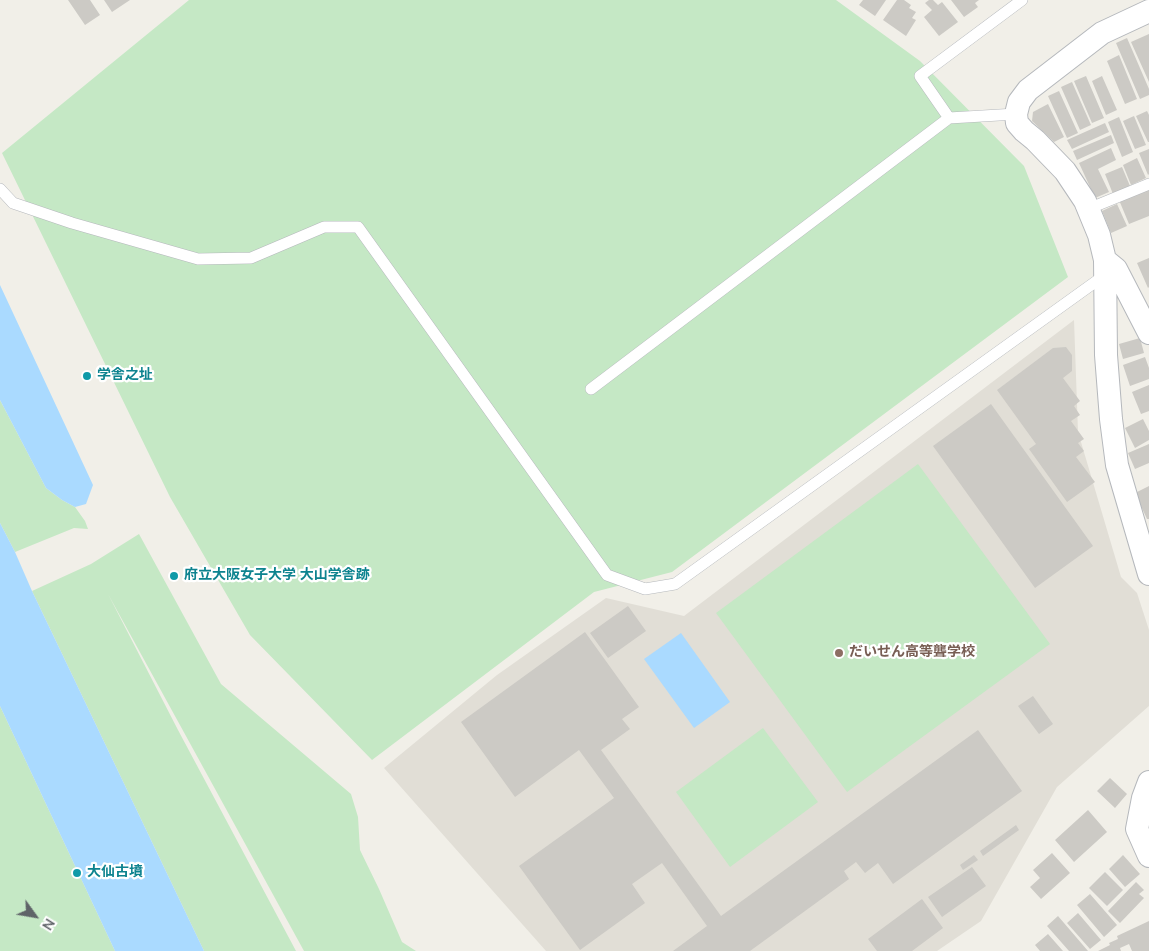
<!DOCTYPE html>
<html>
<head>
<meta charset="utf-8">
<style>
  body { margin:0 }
  #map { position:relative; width:1149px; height:951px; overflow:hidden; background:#f1efe8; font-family:"Nunito Sans",sans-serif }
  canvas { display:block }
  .north { position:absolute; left:10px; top:891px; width:50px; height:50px; -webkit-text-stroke:4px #fff; paint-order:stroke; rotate:122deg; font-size:14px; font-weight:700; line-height:20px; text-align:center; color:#5f6368 }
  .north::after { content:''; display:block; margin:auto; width:18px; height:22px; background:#5f6368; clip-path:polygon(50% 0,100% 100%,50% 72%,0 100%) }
</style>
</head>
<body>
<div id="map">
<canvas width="1149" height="951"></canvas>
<div class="north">N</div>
</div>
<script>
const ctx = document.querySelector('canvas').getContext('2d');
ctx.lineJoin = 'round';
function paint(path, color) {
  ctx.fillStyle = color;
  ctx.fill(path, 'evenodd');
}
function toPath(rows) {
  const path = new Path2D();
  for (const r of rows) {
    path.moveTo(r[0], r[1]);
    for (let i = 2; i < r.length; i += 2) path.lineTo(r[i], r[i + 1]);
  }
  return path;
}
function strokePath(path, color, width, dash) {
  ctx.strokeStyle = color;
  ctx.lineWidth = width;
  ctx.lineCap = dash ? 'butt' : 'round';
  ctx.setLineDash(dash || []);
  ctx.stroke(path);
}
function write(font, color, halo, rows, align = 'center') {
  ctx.font = font + ' "Nunito Sans","Noto Sans JP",sans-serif';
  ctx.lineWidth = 4.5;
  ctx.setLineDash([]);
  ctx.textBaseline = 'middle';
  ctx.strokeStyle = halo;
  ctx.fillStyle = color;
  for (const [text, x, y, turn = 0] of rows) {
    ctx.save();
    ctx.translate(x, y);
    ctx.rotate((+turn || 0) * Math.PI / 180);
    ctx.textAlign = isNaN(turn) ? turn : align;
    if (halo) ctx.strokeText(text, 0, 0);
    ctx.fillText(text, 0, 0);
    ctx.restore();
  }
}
const education = toPath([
  [1074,320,1078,432,1121,577,1137,593,1149,630,1149,706,1057,787,981,921,937,951,546,951,384,768,497,675,606,598,684,616]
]);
const green = toPath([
  [189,0,836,0,920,61,1024,166,1068,277,672,572,594,592,372,760,250,635,170,497,2,153],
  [0,400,46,488,62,500,75,507,85,521,88,529,74,528,15,552,0,523],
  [918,464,1050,644,847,792,716,613],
  [139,534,221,684,351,794,358,817,360,850,379,889,402,942,416,951,304,951,108,594,178,730,296,951,204,951,32,591,91,564],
  [0,706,115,951,0,951],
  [763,728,818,802,730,867,676,792]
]);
const water = toPath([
  [0,285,93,485,86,504,75,507,62,500,46,488,0,400],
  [0,523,15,552,32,591,204,951,115,951,0,706],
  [681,633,730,702,694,728,644,659]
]);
const building = toPath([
  [68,0,90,0,100,15,85,25],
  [104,0,130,0,112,12],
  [863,0,886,0,875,16,859,5],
  [897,0,904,0,911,5,909,8,916,12,912,18,916,20,906,36,883,20],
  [929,0,933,0,938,5,942,2,958,22,939,36,924,17,932,10,925,3],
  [951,0,979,0,975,3,978,7,964,17],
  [1149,34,1149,82,1131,42],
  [1127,38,1149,89,1149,95,1140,99,1116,43],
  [1119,55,1137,99,1125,104,1107,61],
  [1086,76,1104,118,1092,123,1074,81],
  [1102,76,1117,110,1106,115,1092,81],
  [1072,82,1091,125,1080,130,1061,87],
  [1059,91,1078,133,1067,138,1048,96],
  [1048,104,1064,137,1054,142,1032,121,1033,112],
  [1147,111,1149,115,1149,142,1148,142,1136,116],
  [1134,116,1146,145,1135,149,1123,121],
  [1119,117,1133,152,1122,157,1108,122],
  [1105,123,1109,132,1072,149,1067,140],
  [1111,135,1114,143,1077,160,1073,151],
  [1111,148,1116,160,1098,169,1109,192,1095,198,1079,163],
  [1149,149,1149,174,1148,175,1139,153],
  [1137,158,1146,178,1131,185,1123,165],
  [1122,167,1130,186,1113,194,1105,174],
  [1149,187,1149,216,1129,224,1119,200],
  [1117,204,1127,226,1111,233,1102,211],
  [1149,258,1149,287,1148,288,1137,263],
  [1140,338,1144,353,1123,359,1119,344],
  [1066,347,1072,355,1072,371,1063,378,1080,401,1074,406,1080,415,1071,421,1084,439,1078,443,1084,451,1076,457,1095,482,1067,502,1029,449,1036,444,997,390,1053,348],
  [1145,357,1149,368,1149,379,1130,386,1123,365],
  [1149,385,1149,411,1141,414,1132,392],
  [991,404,1093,546,1035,588,933,446],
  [1143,419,1149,431,1149,440,1135,448,1125,428],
  [1149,444,1149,463,1135,469,1128,453],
  [1149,486,1149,519,1147,519,1135,493],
  [628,606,646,631,608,658,590,633],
  [585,632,639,707,622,719,630,729,601,750,721,916,978,730,1022,791,893,884,878,863,865,873,856,862,844,871,849,879,750,951,673,951,707,926,662,863,632,884,645,903,580,950,519,866,614,798,579,750,515,797,461,722],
  [1033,696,1053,724,1039,734,1018,706],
  [1110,778,1127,794,1115,808,1097,791],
  [1088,810,1107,832,1074,862,1055,840],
  [1016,825,1019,830,983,856,980,851],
  [1052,853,1070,873,1041,899,1030,887,1040,878,1033,870],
  [974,855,978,860,963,870,960,865],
  [1123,855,1140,874,1125,887,1109,869],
  [972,867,986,886,942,917,928,897],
  [1105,872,1123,890,1107,906,1089,888],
  [1136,882,1144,890,1139,894,1144,898,1120,923,1108,911],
  [1090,894,1117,925,1104,937,1077,905],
  [922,899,943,928,912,951,877,951,868,939],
  [1078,913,1101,940,1090,949,1067,923],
  [1058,916,1088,951,1069,951,1047,926],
  [1149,921,1149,951,1132,951,1129,944,1120,948,1121,951,1098,951,1110,945,1109,943,1118,939,1117,936],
  [1048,934,1063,951,1040,951,1035,945]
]);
const service = toPath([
  [949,118,920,76,1022,0],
  [0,189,13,203,72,223,198,259,251,258,324,227,358,227,607,575,645,589,675,584,1105,275],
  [1088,209,1149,184],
  [591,389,949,118,1016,114]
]);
const minor = toPath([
  [1149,11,1102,33,1028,90,1019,102,1016,114,1017,123,1024,131,1035,140,1065,171,1085,201,1099,235,1105,260,1106,355,1111,419,1117,465,1149,574],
  [1105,260,1116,269,1149,333],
  [1149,782,1143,798,1137,829,1149,856]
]);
const markers = [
  [87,376,5,"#0f9aa8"],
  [174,576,5,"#0f9aa8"],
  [839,653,5,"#8d6e63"],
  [77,873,5,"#0f9aa8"]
];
const cultureNames = [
  ["学舎之址",97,376],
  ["府立大阪女子大学 大山学舎跡",184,576],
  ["大仙古墳",87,873]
];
const educationNames = [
  ["だいせん高等聾学校",849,653]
];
paint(education, '#e1ded6');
paint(green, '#c5e8c5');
paint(water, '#aadaff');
paint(building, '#cccac5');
strokePath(service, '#b5b8bc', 12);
strokePath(minor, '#b5b8bc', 24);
strokePath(service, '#fff', 11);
strokePath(minor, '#fff', 22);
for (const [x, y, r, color] of markers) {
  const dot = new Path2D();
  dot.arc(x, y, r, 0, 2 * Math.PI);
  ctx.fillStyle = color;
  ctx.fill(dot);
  strokePath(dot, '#fff', 2);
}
write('bold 14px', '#0d838f', '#fff', cultureNames, 'left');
write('bold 14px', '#785e54', '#fff', educationNames, 'left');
</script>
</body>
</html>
